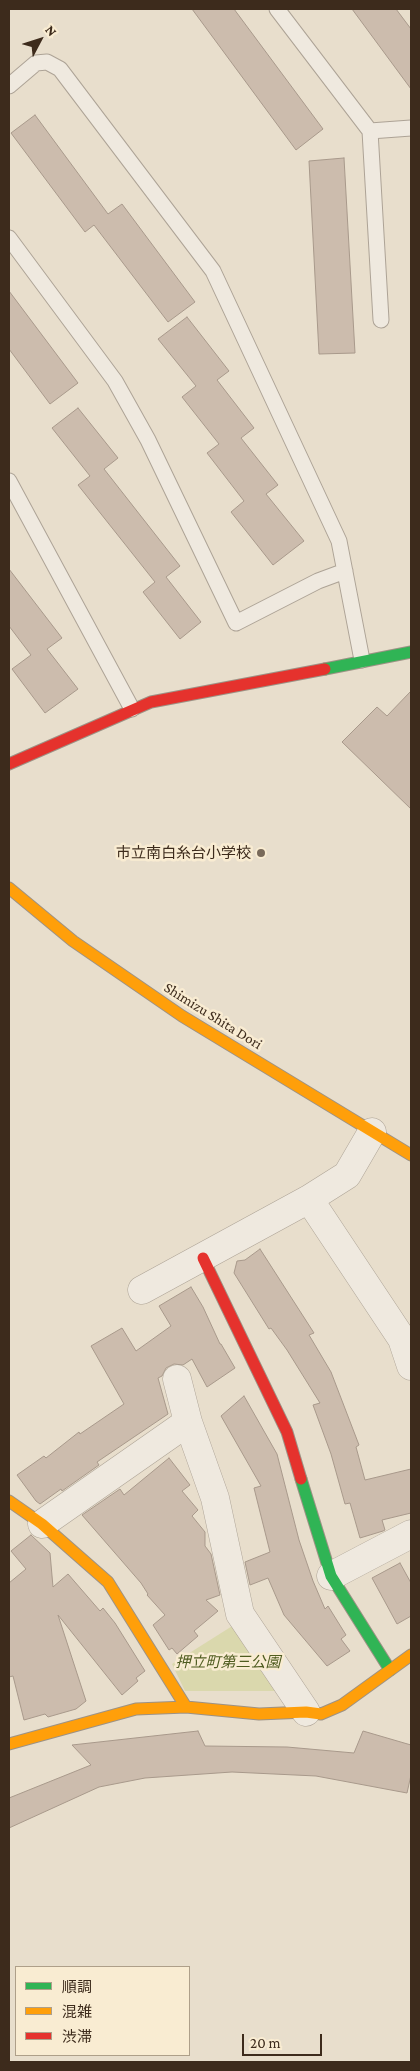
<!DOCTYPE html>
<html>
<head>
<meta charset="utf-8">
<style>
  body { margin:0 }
  #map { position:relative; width:420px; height:2071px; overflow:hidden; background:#e8decc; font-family:"Crimson Pro","Noto Sans JP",serif }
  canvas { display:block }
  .frame { position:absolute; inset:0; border:10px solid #3d2b1c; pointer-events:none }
  .legend { position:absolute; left:15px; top:1966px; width:175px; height:90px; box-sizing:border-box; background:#f9ecd2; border:1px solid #ae9f89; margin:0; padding:6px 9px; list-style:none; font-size:15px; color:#3d2b1c }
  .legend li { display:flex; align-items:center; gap:10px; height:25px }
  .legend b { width:25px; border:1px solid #ae9f89 }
  .north { position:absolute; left:15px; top:15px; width:50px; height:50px; -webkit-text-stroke:4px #f9ecd2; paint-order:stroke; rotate:50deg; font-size:14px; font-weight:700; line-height:20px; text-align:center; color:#3d2b1c }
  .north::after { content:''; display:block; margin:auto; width:18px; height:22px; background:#3d2b1c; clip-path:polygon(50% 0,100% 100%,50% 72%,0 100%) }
  .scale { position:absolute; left:242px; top:2034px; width:80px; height:22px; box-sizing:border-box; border:2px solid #3d2b1c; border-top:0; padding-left:6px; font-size:15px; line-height:18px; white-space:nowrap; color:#3d2b1c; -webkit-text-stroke:4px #f9ecd2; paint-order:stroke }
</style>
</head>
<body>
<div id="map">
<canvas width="420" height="2071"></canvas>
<div class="frame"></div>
<ul class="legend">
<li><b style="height:6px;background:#30b455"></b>順調</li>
<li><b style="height:6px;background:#ff9f0a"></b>混雑</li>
<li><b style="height:6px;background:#e5322d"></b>渋滞</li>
</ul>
<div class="north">N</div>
<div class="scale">20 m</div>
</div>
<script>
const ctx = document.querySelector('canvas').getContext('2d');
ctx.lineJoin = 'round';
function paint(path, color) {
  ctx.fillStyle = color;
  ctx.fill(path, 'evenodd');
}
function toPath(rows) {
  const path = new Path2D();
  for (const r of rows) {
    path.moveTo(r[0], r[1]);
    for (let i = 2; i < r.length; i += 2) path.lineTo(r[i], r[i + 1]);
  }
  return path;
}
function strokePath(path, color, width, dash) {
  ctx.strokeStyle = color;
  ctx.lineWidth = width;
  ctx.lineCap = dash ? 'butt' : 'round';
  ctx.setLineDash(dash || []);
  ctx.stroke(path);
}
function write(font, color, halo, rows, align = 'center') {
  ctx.font = font + ' "Crimson Pro","Noto Sans JP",serif';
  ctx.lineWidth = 5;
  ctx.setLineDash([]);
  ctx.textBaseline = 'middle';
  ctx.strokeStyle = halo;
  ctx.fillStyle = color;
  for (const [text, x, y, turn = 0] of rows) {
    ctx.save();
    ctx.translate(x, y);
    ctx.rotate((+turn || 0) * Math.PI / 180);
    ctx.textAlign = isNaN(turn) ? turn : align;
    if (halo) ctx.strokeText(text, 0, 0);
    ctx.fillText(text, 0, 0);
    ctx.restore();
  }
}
const green = toPath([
  [237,1623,280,1691,185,1691,172,1664]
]);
const building = toPath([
  [192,9,234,9,323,129,296,150,192,9],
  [352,9,396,9,411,29,411,89,352,9],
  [35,115,108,214,122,204,195,302,168,322,94,225,85,232,11,133,35,115],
  [344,158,355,353,319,354,309,161,344,158],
  [9,291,78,383,50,404,9,349,9,291],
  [187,317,229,371,217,380,254,428,241,438,278,485,266,494,304,541,273,565,231,512,244,501,207,453,219,444,182,397,196,386,158,339,187,317],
  [78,408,118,458,104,469,180,566,166,577,201,622,180,639,143,592,155,582,78,485,90,476,52,428,78,408],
  [9,569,62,638,47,649,78,689,45,713,12,669,31,655,9,626,9,569],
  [411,691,411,809,342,742,377,707,387,716,411,691],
  [260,1249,314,1333,309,1335,331,1372,359,1445,356,1447,365,1480,411,1469,411,1513,382,1520,385,1530,383,1531,360,1538,350,1503,345,1504,331,1454,313,1405,320,1403,287,1350,271,1328,269,1329,234,1273,237,1261,245,1260,260,1249],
  [191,1287,203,1307,220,1344,221,1344,235,1368,207,1387,192,1359,183,1365,174,1364,166,1368,162,1376,158,1378,168,1414,97,1462,99,1465,62,1491,61,1489,40,1504,36,1501,17,1475,44,1456,46,1458,79,1432,80,1434,124,1404,91,1346,122,1328,136,1351,171,1326,159,1306,191,1287],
  [244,1396,277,1454,299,1540,313,1581,325,1609,328,1606,346,1635,341,1639,350,1651,327,1666,284,1615,268,1578,250,1585,245,1562,270,1552,254,1488,261,1486,221,1416,244,1396],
  [169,1458,190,1485,182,1491,198,1510,192,1516,205,1532,205,1546,211,1554,220,1595,206,1600,218,1611,194,1631,198,1636,177,1654,172,1648,169,1650,153,1625,165,1615,147,1595,148,1594,141,1583,82,1515,120,1489,124,1495,169,1458],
  [31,1535,50,1553,53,1587,68,1574,100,1611,103,1608,115,1623,145,1671,136,1678,138,1681,122,1695,58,1615,86,1701,76,1709,48,1717,45,1714,24,1720,13,1676,9,1677,9,1583,26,1569,11,1551,31,1535],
  [400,1563,411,1583,411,1616,397,1624,372,1578,400,1563],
  [198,1731,205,1746,287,1747,354,1753,363,1731,411,1745,411,1775,407,1793,316,1776,232,1772,145,1778,99,1787,9,1828,9,1798,91,1765,72,1745,198,1731]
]);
const lane = toPath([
  [277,9,370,131,381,320],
  [9,86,36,63,47,62,60,69,213,271,339,541,362,660],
  [370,131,411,128],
  [9,238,115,381,148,440,236,623,318,581,345,571],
  [9,481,132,709]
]);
const street = toPath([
  [309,1199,402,1339,411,1366],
  [142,1290,309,1199,347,1175,372,1132],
  [177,1379,188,1422,215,1498,240,1614,306,1712],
  [42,1524,188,1422],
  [331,1576,411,1534]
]);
const fast = toPath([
  [325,669,411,652],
  [301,1479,331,1576,390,1670]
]);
const slow = toPath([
  [9,888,73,941,182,1016,411,1155],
  [9,1501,42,1524,108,1582,186,1707],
  [9,1744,136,1709,186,1707,259,1714,306,1712,321,1714,342,1705,411,1655]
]);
const jam = toPath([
  [9,764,151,702,325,669],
  [203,1258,287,1432,301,1479]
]);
const markers = [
  [261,853,5,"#796a5a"]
];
const poiNames = [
  ["市立南白糸台小学校",251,853]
];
const streetNames = [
  ["Shimizu Shita Dori",213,1016,32]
];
const parkNames = [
  ["押立町第三公園",228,1662]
];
paint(green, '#dad8ad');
paint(building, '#ccbcad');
strokePath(building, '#a8998b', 1);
strokePath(lane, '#ada396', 17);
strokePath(street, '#ada396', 29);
strokePath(fast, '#9d9285', 13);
strokePath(slow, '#9d9285', 13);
strokePath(jam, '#9d9285', 13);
strokePath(lane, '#efe9df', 15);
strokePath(street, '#efe9df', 28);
strokePath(fast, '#30b455', 11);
strokePath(slow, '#ff9f0a', 11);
strokePath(jam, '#e5322d', 11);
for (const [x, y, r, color] of markers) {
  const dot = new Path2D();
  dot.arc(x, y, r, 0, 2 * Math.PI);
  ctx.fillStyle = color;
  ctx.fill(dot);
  strokePath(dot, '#f9ecd2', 2);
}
write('15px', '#3d2b1c', '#f9ecd2', poiNames, 'right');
write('15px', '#3d2b1c', '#f9ecd2', streetNames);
write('italic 15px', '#4f5c20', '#f9ecd2', parkNames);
</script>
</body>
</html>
